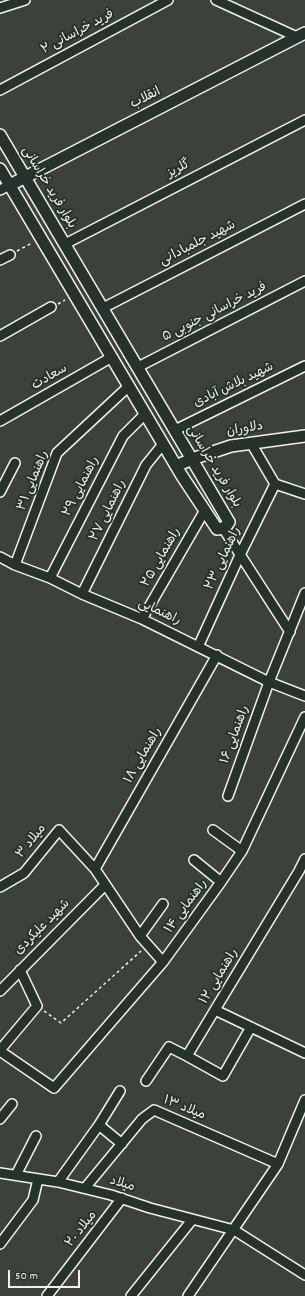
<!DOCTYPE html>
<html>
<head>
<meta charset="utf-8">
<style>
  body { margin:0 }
  #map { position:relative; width:305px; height:1296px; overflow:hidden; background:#3c423b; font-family:Dekko,sans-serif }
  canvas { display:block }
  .scale { position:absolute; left:8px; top:1270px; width:72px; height:18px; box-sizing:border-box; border:2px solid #f4f1e8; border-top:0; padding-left:5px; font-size:12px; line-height:14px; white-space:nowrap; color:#f4f1e8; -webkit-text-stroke:3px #26332d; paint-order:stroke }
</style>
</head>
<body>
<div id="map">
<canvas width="305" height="1296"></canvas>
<div class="scale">50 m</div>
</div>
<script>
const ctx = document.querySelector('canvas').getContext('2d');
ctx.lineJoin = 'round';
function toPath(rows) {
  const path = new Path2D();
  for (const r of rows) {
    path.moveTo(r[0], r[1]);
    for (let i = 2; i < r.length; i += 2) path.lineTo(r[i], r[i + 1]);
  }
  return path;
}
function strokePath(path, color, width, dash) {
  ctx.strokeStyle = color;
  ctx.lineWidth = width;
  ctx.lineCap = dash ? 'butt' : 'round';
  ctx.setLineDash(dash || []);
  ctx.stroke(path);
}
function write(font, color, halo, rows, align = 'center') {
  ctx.font = font + ' Dekko,"Playpen Sans Arabic",sans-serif';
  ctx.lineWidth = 4;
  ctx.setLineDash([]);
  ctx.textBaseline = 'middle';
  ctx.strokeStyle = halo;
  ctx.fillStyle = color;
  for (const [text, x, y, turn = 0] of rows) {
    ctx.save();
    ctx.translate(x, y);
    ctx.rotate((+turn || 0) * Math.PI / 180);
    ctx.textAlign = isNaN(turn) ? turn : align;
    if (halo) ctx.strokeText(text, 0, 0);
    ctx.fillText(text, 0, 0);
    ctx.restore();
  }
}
const path = toPath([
  [17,251,32,243],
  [58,304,65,300],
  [44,1011,61,1023,141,951]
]);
const minor = toPath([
  [216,0,297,37],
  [0,8,25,0],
  [0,90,168,0],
  [0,190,10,185],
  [65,244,305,120],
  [0,260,10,255],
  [103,308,305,204],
  [0,336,51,307],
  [138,367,305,281],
  [0,421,112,357],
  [175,430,305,366],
  [251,443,275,484],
  [275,484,305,494],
  [0,492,15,463],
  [223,528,290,632],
  [0,557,15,565,50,578,82,594,142,619,269,682,305,696],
  [15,565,57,453,129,386],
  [50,578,123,436,145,414],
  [82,594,146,465,163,444],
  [142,619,205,510],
  [198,647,240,555,275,484],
  [228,796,269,682,305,593],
  [213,830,242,851],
  [194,860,221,882],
  [95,869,217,655],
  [0,887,24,873,59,830,95,869,140,936,163,962],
  [140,936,163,904],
  [0,991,105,885],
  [215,1010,305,1053],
  [0,1050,37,1006,20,970],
  [0,1051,54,1088,163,962,221,882,242,851,305,717],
  [187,1056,223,1076,251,1027],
  [146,1081,169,1047,187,1056,299,871,305,859],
  [0,1119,12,1104],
  [99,1125,122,1144],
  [0,1173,58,1182,111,1195,150,1208,234,1230,305,1275],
  [16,1175,36,1136],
  [58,1182,99,1125,120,1091],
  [85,1188,142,1119,154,1110,278,1164],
  [0,1244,33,1200,38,1179],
  [47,1296,122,1198],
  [131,1296,192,1220],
  [188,1296,278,1164,305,1100]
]);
const tertiary = toPath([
  [0,135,229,522,227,525,223,528,217,529,182,476,0,169],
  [10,185,305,33],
  [176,466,192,459,231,446,305,436]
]);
const streetNames = [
  ["فرید خراسانی ۲",78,33,-28],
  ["انقلاب",146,99,-27],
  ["گلریز",179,170,-27],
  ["بلوار فرید خراسانی",48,188,59],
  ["شهید جلمبادانی",198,244,-27],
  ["فرید خراسانی جنوبی ۵",215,313,-27],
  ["سعادت",50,378,-30],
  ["شهید بلاش آبادی",234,386,-26],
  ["دلاوران",245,430,-10],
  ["بلوار فرید خراسانی",213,467,59],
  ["راهنمایی ۳۱",34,481,-68],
  ["راهنمایی ۲۹",82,487,-63],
  ["راهنمایی ۲۷",109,511,-64],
  ["راهنمایی ۲۵",162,558,-60],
  ["راهنمایی ۲۳",224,559,-65],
  ["راهنمایی",159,613,25],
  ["راهنمایی ۱۶",236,735,-70],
  ["راهنمایی ۱۸",144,756,-60],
  ["میلاد ۳",32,842,-51],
  ["راهنمایی ۱۴",187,907,-54],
  ["شهید علیکردی",43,928,-45],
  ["راهنمایی ۱۲",220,977,-59],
  ["میلاد ۱۳",184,1109,22],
  ["میلاد",122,1185,17],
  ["میلاد ۲۰",82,1230,-52]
];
strokePath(minor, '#f4f1e8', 12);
strokePath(tertiary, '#f4f1e8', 14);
strokePath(path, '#f4f1e8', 1.5, [3, 3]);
strokePath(minor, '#26332d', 9);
strokePath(tertiary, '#26332d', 11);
write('13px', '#f4f1e8', '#26332d', streetNames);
</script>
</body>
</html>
